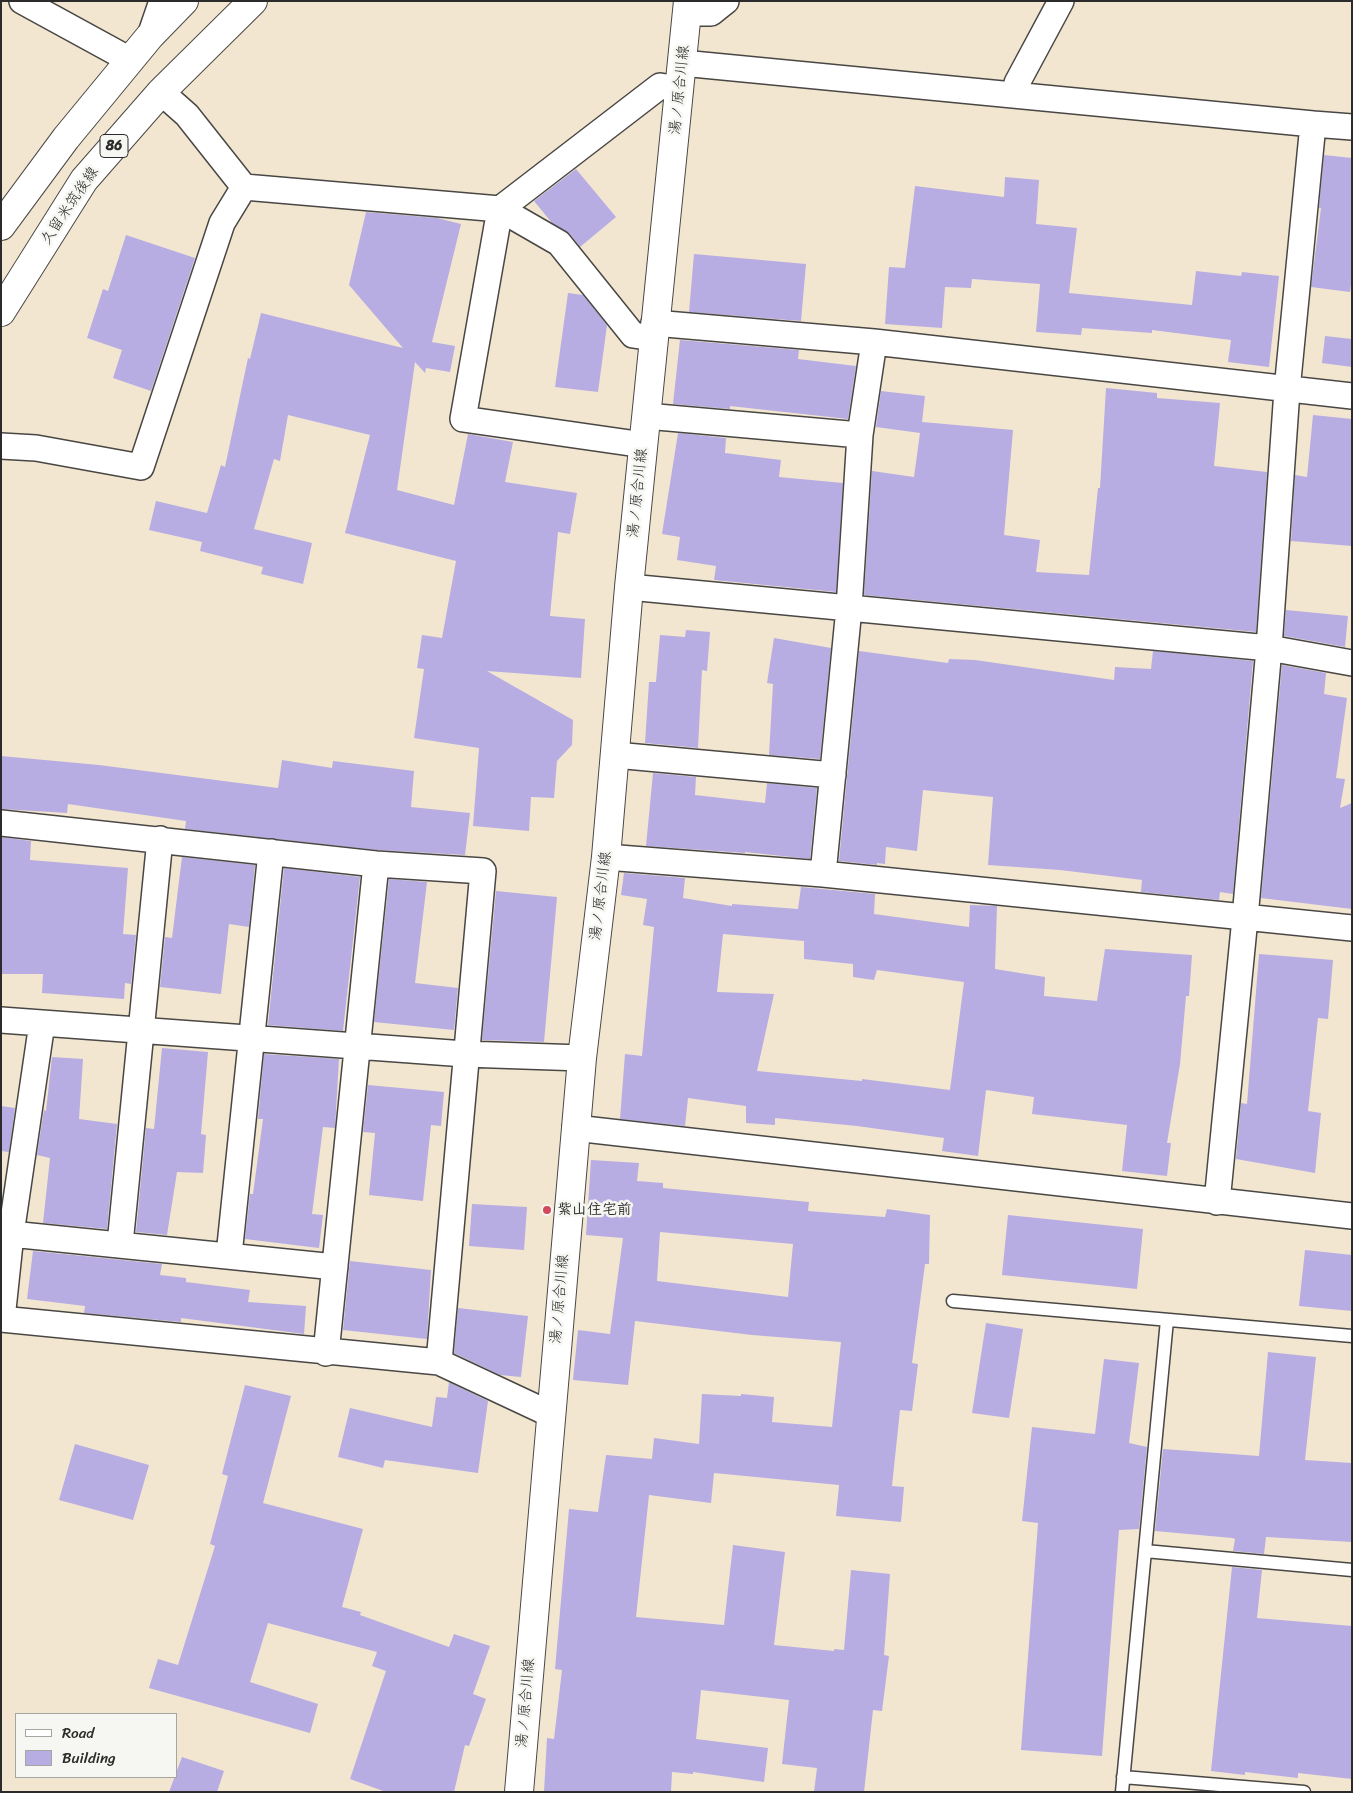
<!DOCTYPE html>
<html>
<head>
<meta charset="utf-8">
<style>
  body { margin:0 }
  #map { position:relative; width:1353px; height:1793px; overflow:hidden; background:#f2e6d1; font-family:Sriracha,sans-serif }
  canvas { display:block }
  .frame { position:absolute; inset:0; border:2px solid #2b2b2b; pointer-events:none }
  .legend { position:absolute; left:15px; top:1713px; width:162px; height:65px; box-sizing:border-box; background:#f6f6f2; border:1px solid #a5a5a2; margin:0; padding:6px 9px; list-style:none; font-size:15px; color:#2b2b2b }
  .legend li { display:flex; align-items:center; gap:10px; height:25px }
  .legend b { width:25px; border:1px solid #a5a5a2 }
</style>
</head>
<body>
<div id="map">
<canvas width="1353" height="1793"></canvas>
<div class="frame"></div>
<ul class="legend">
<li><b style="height:6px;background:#fff"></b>Road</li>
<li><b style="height:14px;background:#b7ade2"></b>Building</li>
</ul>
</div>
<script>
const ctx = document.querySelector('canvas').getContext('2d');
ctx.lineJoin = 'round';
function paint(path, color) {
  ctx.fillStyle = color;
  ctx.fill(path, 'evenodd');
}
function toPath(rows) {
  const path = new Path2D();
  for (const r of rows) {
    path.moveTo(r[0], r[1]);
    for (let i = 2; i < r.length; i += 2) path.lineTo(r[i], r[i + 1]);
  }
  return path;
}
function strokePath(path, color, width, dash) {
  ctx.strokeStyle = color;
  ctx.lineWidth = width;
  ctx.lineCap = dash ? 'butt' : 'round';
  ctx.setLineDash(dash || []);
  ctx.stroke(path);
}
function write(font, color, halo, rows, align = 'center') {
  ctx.font = font + ' Sriracha,"Klee One",sans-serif';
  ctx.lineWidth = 5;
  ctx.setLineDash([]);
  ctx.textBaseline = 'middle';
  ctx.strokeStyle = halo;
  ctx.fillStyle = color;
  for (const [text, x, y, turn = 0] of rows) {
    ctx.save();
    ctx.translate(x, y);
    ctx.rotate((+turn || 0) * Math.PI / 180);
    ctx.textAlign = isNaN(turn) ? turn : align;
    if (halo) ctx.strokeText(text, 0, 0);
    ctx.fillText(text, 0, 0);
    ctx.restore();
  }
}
const building = toPath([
  [1324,155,1352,158,1352,277,1350,292,1311,287,1321,208,1319,208],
  [576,169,616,217,580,247,570,234,552,223,534,201],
  [1005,177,1039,180,1036,224,1077,228,1069,293,1192,305,1196,271,1241,276,1242,272,1279,276,1269,367,1228,362,1231,340,1152,330,1152,333,1082,328,1081,335,1036,332,1040,284,972,279,971,288,945,287,942,328,885,324,889,267,905,268,915,186,1004,197],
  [366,212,437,218,461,224,432,342,455,346,450,372,426,368,425,373,415,362,397,490,454,505,468,434,513,442,505,482,577,493,570,534,558,532,550,616,585,619,581,678,487,671,573,720,572,745,557,761,554,798,531,797,529,831,473,826,479,748,414,738,424,669,417,668,422,635,442,638,456,561,345,533,370,435,288,415,280,461,274,459,254,529,312,543,303,584,261,574,263,567,200,551,202,542,149,530,156,501,207,513,221,465,225,467,248,358,250,359,261,313,403,348,349,285],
  [126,235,195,258,151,391,113,378,122,350,87,338,103,289,108,291],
  [694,254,806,264,801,321,689,312],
  [568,293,583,295,607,325,598,392,555,387],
  [1325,336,1352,339,1352,367,1322,363],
  [680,340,799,350,798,359,856,366,848,419,730,406,730,409,673,404],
  [1106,388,1157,393,1157,398,1220,403,1214,466,1267,472,1256,632,864,595,872,471,914,477,920,433,876,427,881,391,925,396,922,422,1013,430,1004,535,1040,540,1036,572,1089,575,1098,488,1100,488],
  [1313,415,1352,419,1352,546,1291,541,1295,475,1307,477],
  [678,433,726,438,725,453,781,460,779,477,843,483,836,592,714,580,716,566,677,560,680,537,662,534],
  [1286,610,1348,616,1345,647,1284,636],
  [686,630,710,632,707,671,702,670,698,748,645,743,649,682,656,682,660,635,685,637],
  [774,638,831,648,820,759,769,755,773,684,767,683],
  [859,651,948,663,949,659,975,660,1114,680,1115,667,1151,669,1153,651,1253,661,1233,894,1220,892,1219,900,1141,892,1142,880,1060,870,988,865,993,797,923,790,917,851,886,847,885,864,877,863,877,865,839,861],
  [1282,665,1326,673,1324,694,1347,698,1336,778,1345,779,1340,808,1352,803,1352,909,1261,898],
  [1,756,99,765,278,788,282,760,332,768,333,761,414,771,411,807,470,813,465,855,377,850,185,829,186,821,68,804,67,813,1,809],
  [653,773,696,777,695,795,765,803,767,783,817,788,810,859,745,852,745,853,646,846],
  [1,837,31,841,30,860,128,868,123,934,136,935,131,984,125,983,124,999,42,993,43,974,1,974],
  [182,857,255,865,249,927,229,924,221,994,160,987,165,937,172,938],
  [284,868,360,877,343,1031,268,1025],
  [624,873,685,878,683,898,732,906,732,904,798,909,801,887,875,894,874,914,969,927,970,905,997,906,995,969,1045,977,1044,996,1097,1001,1105,949,1192,955,1189,996,1186,996,1180,1064,1167,1143,1171,1143,1167,1176,1122,1171,1127,1125,1032,1114,1034,1097,986,1090,978,1156,942,1151,944,1138,857,1126,775,1118,775,1125,746,1123,746,1106,688,1098,685,1126,620,1119,625,1054,642,1056,654,927,643,925,647,899,621,895],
  [723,934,804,941,804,959,853,964,853,977,874,980,877,970,964,982,950,1090,862,1079,862,1081,757,1071,774,994,717,992],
  [389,879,427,882,415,983,458,988,454,1030,374,1022],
  [496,891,557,897,544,1042,482,1040],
  [1259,954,1333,960,1328,1019,1318,1018,1308,1111,1321,1113,1315,1173,1236,1159,1241,1103,1247,1104],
  [162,1048,208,1052,201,1134,206,1135,203,1173,177,1172,167,1235,136,1232,146,1128,154,1129],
  [264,1054,339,1059,335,1128,323,1127,312,1214,323,1215,319,1248,245,1239,250,1194,253,1194,263,1119,258,1119],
  [52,1057,83,1059,79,1119,117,1124,107,1229,43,1223,50,1158,37,1155,44,1110,46,1111],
  [368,1085,444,1092,441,1126,431,1125,423,1201,369,1195,375,1133,363,1132],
  [1,1106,15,1108,9,1152,1,1151],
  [591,1160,639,1163,637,1181,663,1183,663,1188,809,1202,808,1211,885,1217,887,1209,930,1215,929,1264,925,1264,912,1363,918,1364,912,1411,900,1410,892,1486,904,1487,901,1522,836,1516,839,1485,714,1473,711,1503,649,1495,636,1617,724,1625,733,1545,785,1552,774,1645,834,1651,834,1649,844,1650,851,1570,890,1574,884,1655,889,1656,882,1711,873,1710,864,1792,814,1792,817,1768,782,1764,789,1700,701,1690,696,1739,768,1748,764,1782,693,1772,693,1774,672,1772,671,1792,544,1792,547,1738,554,1739,562,1670,555,1669,569,1509,598,1512,606,1455,652,1459,654,1438,699,1444,702,1394,741,1396,741,1394,774,1397,772,1422,832,1427,841,1342,752,1335,635,1321,628,1385,573,1380,578,1330,610,1334,623,1238,586,1235],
  [660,1232,793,1244,788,1297,657,1281],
  [472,1204,527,1207,524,1250,469,1246],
  [1008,1215,1143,1229,1137,1289,1002,1275],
  [1305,1250,1352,1255,1352,1311,1299,1306],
  [33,1251,162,1264,160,1275,186,1278,186,1282,250,1290,248,1302,306,1306,304,1334,181,1318,181,1322,84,1313,85,1306,27,1299],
  [350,1261,431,1270,427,1339,343,1330],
  [458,1308,528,1316,521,1377,500,1375,454,1353],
  [986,1323,1023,1329,1009,1418,972,1413],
  [1268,1352,1316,1357,1305,1460,1352,1463,1352,1542,1266,1537,1264,1554,1233,1551,1235,1539,1232,1538,1155,1531,1163,1449,1259,1456],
  [1104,1359,1139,1363,1129,1443,1147,1447,1139,1529,1119,1530,1102,1756,1021,1750,1038,1523,1022,1521,1032,1427,1095,1434],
  [449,1382,488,1401,478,1473,385,1460,383,1468,338,1457,350,1408,432,1427,436,1397,447,1398],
  [245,1385,291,1396,263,1503,363,1529,342,1607,361,1612,360,1615,449,1647,454,1634,490,1646,473,1694,486,1699,469,1746,465,1745,454,1792,386,1792,350,1779,386,1671,372,1666,377,1652,268,1623,250,1682,318,1704,310,1733,149,1688,158,1659,178,1665,215,1546,210,1544,228,1476,222,1474],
  [75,1444,149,1465,133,1520,59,1500],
  [1232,1567,1262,1570,1257,1618,1352,1626,1352,1779,1298,1773,1298,1778,1245,1772,1245,1775,1211,1771],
  [182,1757,224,1771,217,1792,169,1792]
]);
const lane = toPath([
  [953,1301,1352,1336],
  [1145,1551,1352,1570],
  [1123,1777,1304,1792],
  [1122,1792,1167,1320]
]);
const street = toPath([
  [22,1,130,60],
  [688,13,711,13,726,1],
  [150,36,162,1],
  [682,63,1313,124,1287,390,1269,648,1245,918,1217,1202],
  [161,92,187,115,244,187,500,209,463,419,644,445],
  [1016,94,1017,83,1061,1],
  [1313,124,1352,127],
  [654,323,874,342,1352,396],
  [653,338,633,335,559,243,500,209,660,86,680,89],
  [646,416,860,435],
  [1,446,36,448,141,467,222,223,244,187],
  [629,587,1269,648,1352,663],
  [615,755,833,775],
  [1,823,376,864,483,871,439,1362],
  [606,857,823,874,1352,928],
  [823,874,849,608,860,435,874,342],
  [1,1020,465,1054,582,1058],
  [575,1128,1352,1216],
  [11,1234,42,1023],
  [120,1244,160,839],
  [229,1255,271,852],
  [1,1319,439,1362,550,1414],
  [2,1319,11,1234,335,1267],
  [326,1353,376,864]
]);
const secondary = toPath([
  [519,1792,582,1058,606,857,629,587,688,1]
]);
const primary = toPath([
  [1,226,66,138,150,36,184,1],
  [1,312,84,180,161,92,253,1]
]);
const markers = [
  [547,1210,5,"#d1495b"]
];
const shields = [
  [114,146,28]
];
const shieldNames = [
  ["86",114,146]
];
const streetNames = [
  ["湯ノ原合川線",680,90,-84],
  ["久留米筑後線",70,206,-56],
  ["湯ノ原合川線",638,493,-84],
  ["湯ノ原合川線",601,896,-83],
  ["湯ノ原合川線",560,1299,-85],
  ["湯ノ原合川線",526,1703,-85]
];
const poiNames = [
  ["紫山住宅前",557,1210]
];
paint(building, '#b7ade2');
strokePath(lane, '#494744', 15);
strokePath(street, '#494744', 28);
strokePath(secondary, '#494744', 30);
strokePath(primary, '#494744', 30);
strokePath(lane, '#fff', 12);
strokePath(street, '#fff', 25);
strokePath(secondary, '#fff', 28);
strokePath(primary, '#fff', 28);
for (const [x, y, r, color] of markers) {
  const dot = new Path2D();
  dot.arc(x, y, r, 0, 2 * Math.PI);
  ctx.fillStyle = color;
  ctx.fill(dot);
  strokePath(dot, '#f6f6f2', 2);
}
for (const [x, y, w] of shields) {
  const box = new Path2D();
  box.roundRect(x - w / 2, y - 11.5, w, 23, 4);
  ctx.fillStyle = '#f6f6f2';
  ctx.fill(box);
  strokePath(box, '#2b2b2b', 1);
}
write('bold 14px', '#2b2b2b', null, shieldNames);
write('15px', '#2b2b2b', '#f6f6f2', streetNames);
write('bold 15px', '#2b2b2b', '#f6f6f2', poiNames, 'left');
</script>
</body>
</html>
